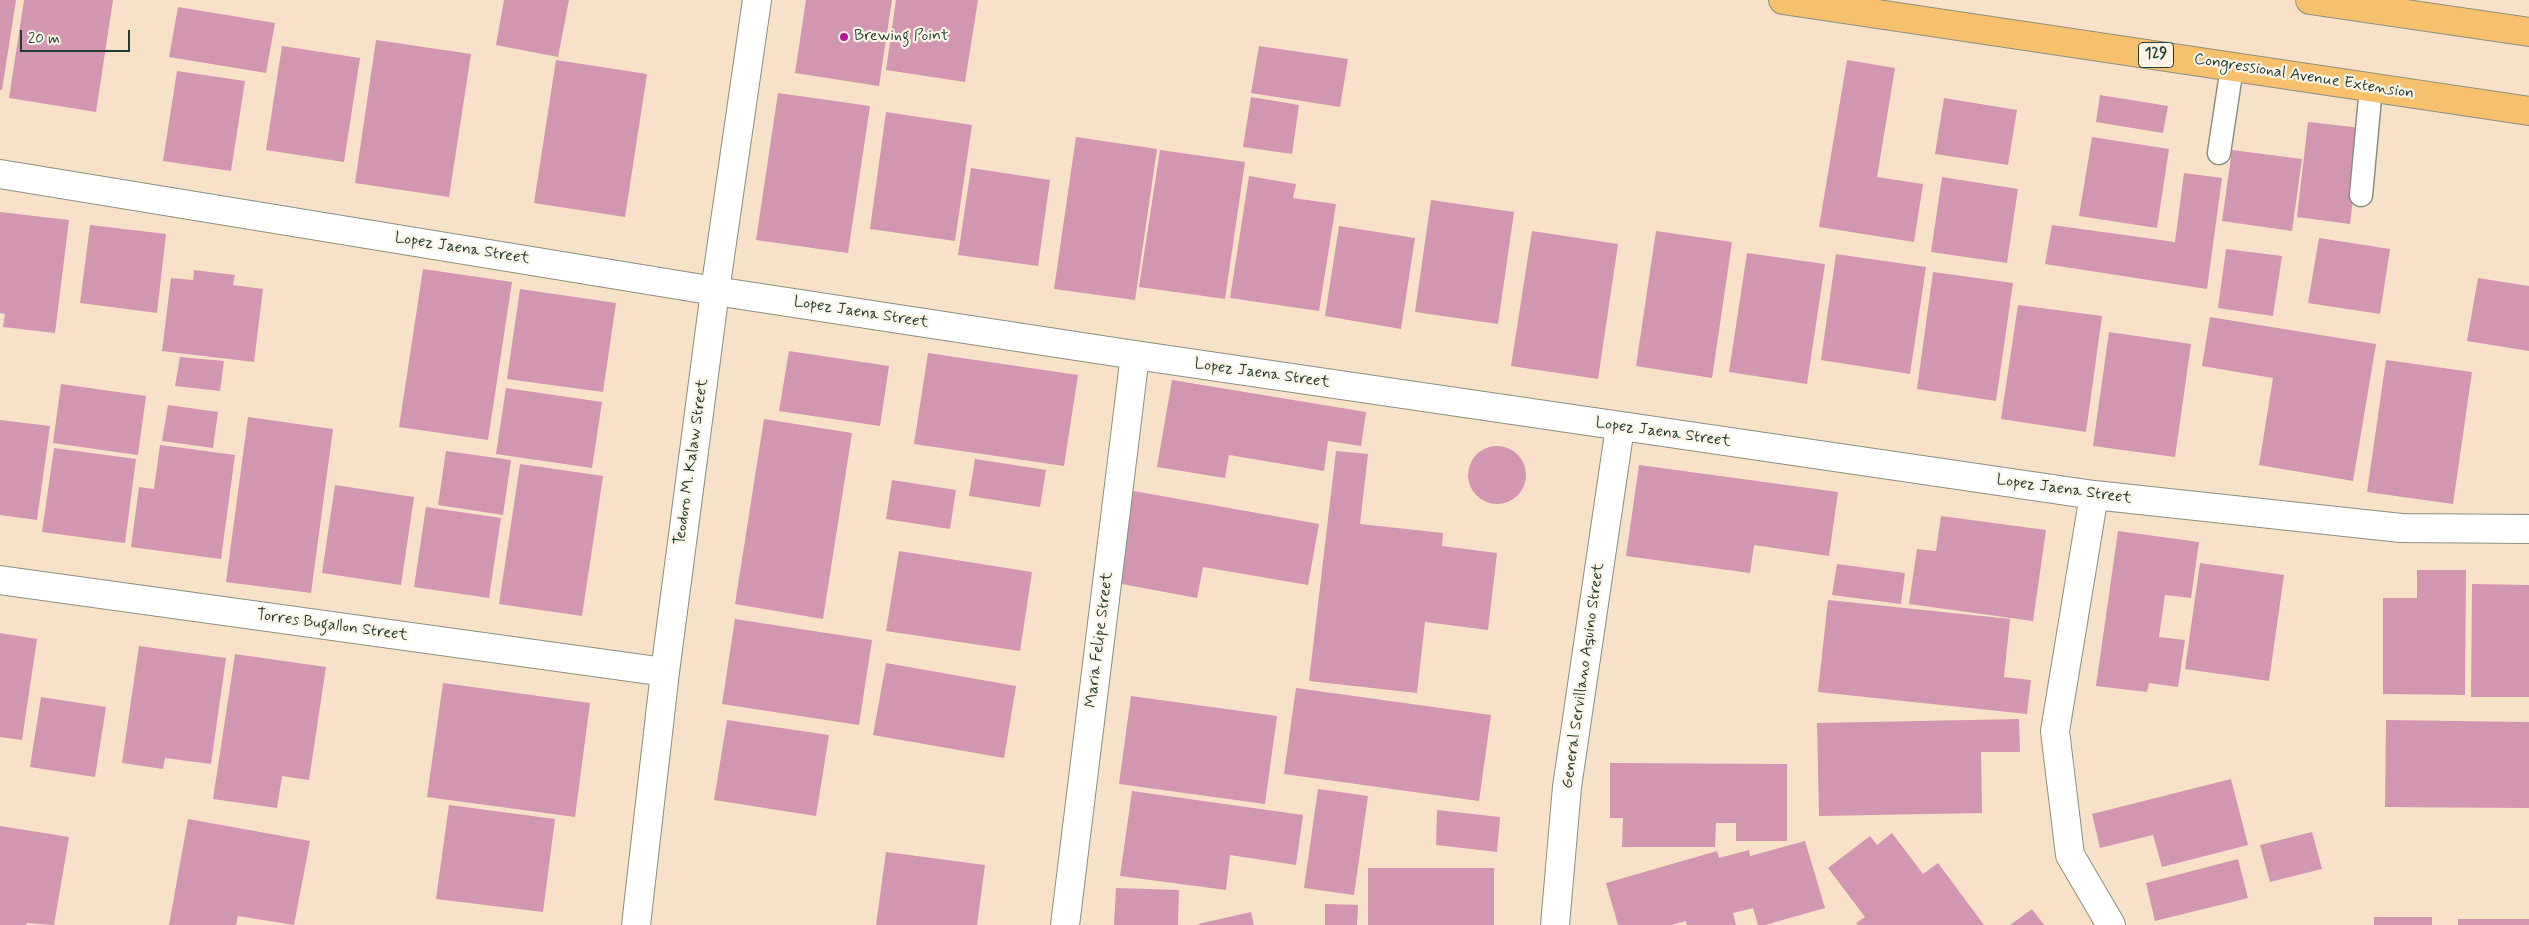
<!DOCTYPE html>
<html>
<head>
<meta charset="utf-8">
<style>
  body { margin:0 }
  #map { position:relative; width:2529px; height:925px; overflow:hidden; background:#f7e2c9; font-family:Mynerve,sans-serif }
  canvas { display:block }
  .scale { position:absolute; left:20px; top:30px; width:110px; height:22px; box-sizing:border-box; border:2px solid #1f3d34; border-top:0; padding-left:6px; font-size:15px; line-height:18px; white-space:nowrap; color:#1f3d34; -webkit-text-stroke:4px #fcf5e5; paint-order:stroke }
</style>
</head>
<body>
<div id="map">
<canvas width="2529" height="925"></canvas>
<div class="scale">20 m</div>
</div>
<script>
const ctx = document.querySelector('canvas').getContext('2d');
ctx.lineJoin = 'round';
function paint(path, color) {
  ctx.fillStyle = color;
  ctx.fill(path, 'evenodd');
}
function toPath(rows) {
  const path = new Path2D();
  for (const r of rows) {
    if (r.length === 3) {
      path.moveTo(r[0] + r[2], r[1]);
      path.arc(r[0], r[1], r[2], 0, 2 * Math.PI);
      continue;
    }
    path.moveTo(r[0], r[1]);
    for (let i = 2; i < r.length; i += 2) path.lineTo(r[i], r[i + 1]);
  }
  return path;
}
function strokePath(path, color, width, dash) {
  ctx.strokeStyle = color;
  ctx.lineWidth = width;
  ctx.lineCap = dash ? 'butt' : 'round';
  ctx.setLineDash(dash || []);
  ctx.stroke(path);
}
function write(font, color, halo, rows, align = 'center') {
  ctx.font = font + ' Mynerve,sans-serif';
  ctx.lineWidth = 4.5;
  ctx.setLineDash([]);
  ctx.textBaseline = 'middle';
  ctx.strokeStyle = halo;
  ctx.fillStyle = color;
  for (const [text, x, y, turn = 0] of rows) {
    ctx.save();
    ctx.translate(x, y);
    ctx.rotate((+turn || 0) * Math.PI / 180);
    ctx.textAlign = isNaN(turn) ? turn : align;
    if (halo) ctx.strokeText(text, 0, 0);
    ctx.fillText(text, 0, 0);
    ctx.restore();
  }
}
const building = toPath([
  [0,0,16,0,2,90,0,90],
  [24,0,113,0,96,112,9,98],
  [504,0,569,0,558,57,496,45],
  [806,0,892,0,879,86,795,73],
  [896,0,978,0,965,82,886,70],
  [178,7,275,23,266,73,169,57],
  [376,40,471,54,449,197,355,183],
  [282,46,360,58,344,162,266,150],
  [1259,46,1348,59,1340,107,1251,93],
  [556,60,647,74,625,217,534,203],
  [1847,60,1895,68,1877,177,1923,184,1914,242,1819,227],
  [177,71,245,81,231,171,163,161],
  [778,93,870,106,848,253,756,240],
  [2100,95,2168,106,2163,133,2096,122],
  [1251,97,1299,105,1292,154,1243,147],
  [1944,98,2017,110,2008,165,1935,154],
  [886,112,972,125,955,241,870,229],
  [2308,122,2361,128,2350,224,2297,217],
  [1076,137,1157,149,1135,300,1054,289],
  [2092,137,2169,149,2157,228,2079,216],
  [1160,150,1245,162,1225,299,1139,287],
  [2232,150,2302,159,2292,231,2222,221],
  [971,168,1050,180,1038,266,958,255],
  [2184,173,2222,178,2207,289,2045,264,2052,225,2175,242],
  [1249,176,1296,184,1293,198,1336,204,1319,311,1230,298],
  [1942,177,2018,189,2007,263,1931,252],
  [1431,200,1514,212,1498,324,1415,312],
  [0,212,69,220,55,333,3,327,5,314,0,313],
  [90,225,166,234,157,313,80,303],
  [1339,226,1415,238,1401,329,1325,316],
  [1532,231,1618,244,1598,379,1511,366],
  [1656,231,1732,242,1712,378,1636,366],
  [2319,238,2390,249,2380,314,2308,303],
  [2226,249,2282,256,2273,316,2218,308],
  [1747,253,1825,264,1807,384,1729,372],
  [1836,254,1926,267,1910,374,1821,360],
  [423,269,512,282,488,440,399,427],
  [194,270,235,275,233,285,263,289,254,362,162,351,171,278,193,280],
  [1933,272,2013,283,1996,401,1917,389],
  [2478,278,2529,286,2529,351,2467,341],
  [520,289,616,303,603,392,507,379],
  [2018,305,2102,316,2086,432,2001,419],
  [2210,317,2376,344,2353,481,2259,465,2273,378,2202,366],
  [2109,332,2191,344,2175,457,2093,446],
  [789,351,889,366,880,426,779,411],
  [928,353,1078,375,1064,466,914,444],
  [180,357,224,361,220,391,175,386],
  [2386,360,2472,372,2453,504,2367,492],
  [1172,380,1366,412,1361,446,1328,441,1324,471,1229,455,1225,478,1157,467],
  [61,384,146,396,138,455,53,443],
  [506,388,602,402,592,468,496,454],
  [168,405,218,412,213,448,162,441],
  [248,417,333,429,311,593,226,582],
  [764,419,852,433,823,619,735,604],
  [0,420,50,426,37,520,0,515],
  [160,445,235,455,221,559,131,547,139,487,154,489],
  [1497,475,29],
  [54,448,136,459,125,543,42,532],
  [446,451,511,460,503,515,438,505],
  [1336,451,1368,454,1360,524,1443,533,1442,546,1497,553,1488,630,1425,622,1417,693,1309,681],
  [975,459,1046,470,1040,507,969,496],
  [520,464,603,476,582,616,499,604],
  [1639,465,1838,492,1829,556,1754,545,1750,573,1626,556],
  [892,480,956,490,950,529,886,519],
  [335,485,414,497,401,585,322,573],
  [1128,490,1319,524,1308,585,1203,567,1197,598,1111,582],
  [426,507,501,518,489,598,414,587],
  [1941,516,2046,530,2033,621,1909,604,1917,549,1936,551],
  [2118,531,2199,542,2191,598,2165,595,2159,637,2185,640,2178,687,2149,683,2147,692,2096,686],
  [899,551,1032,572,1020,651,886,631],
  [2200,563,2284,575,2269,681,2185,669],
  [1837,564,1905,573,1901,604,1832,595],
  [2417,570,2466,570,2465,695,2383,694,2383,598,2417,598],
  [2472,584,2529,585,2529,697,2471,697],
  [1828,600,2010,619,2004,677,2031,680,2027,714,1818,692],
  [735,619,872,640,859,725,722,704],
  [0,633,37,639,22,740,0,737],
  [139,646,226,658,211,764,165,758,163,769,122,763],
  [235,654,326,667,309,780,282,776,277,808,213,799],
  [886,663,1016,686,1004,758,873,735],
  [443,683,590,703,575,817,427,797],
  [1296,688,1491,715,1479,801,1284,774],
  [1131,696,1277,716,1265,804,1119,784],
  [41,697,106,707,95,777,30,767],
  [2019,719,2020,752,1981,752,1982,813,1819,816,1817,723],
  [727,720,829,735,816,816,714,800],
  [2386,720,2529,722,2529,808,2385,807],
  [1610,763,1787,764,1787,841,1736,841,1736,823,1716,823,1715,847,1622,847,1623,818,1610,818],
  [2231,779,2248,845,2162,867,2153,835,2100,848,2092,814],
  [1318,789,1368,796,1354,895,1304,888],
  [1132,791,1303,815,1296,865,1230,855,1226,890,1120,876],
  [449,805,555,819,543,912,436,899],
  [1437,810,1500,817,1497,852,1436,845],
  [188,819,310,841,294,925,238,916,236,925,169,925],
  [0,826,69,837,54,925,27,923,26,925,0,925],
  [2312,832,2322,869,2270,882,2260,845],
  [1892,833,1923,874,1938,863,1984,925,1858,925,1856,923,1865,917,1828,868,1870,836,1877,845],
  [1805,841,1825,908,1765,925,1758,925,1753,908,1733,913,1736,925,1687,925,1686,921,1671,925,1618,925,1606,883,1717,851,1719,858,1749,850,1750,856],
  [886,852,985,865,977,925,876,925],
  [2238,859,2248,898,2155,921,2146,883],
  [1368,868,1494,868,1494,925,1368,925],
  [1116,888,1179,890,1178,925,1114,925],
  [1325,904,1358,905,1357,925,1325,925],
  [2032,909,2044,925,2010,925],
  [1251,912,1254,925,1198,925,1198,924],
  [2374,917,2432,917,2432,925,2374,925],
  [2458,919,2529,919,2529,925,2458,925]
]);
const lane = toPath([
  [2219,153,2232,67],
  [2361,195,2371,87]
]);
const street = toPath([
  [0,174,715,291,1135,355,2094,495,2401,528,2529,529],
  [2094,495,2055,731,2070,855,2111,925],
  [0,580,665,672],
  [636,925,665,672,715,291,757,0],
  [1065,925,1135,355],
  [1555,925,1567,787,1620,427]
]);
const primary = toPath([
  [1783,0,2529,111],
  [2310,0,2529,32]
]);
const markers = [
  [844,37,5,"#b5179e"]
];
const shields = [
  [2156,55,35]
];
const shieldNames = [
  ["129",2156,55]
];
const poiNames = [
  ["Brewing Point",854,37]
];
const streetNames = [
  ["Congressional Avenue Extension",2304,77,9],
  ["Lopez Jaena Street",462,249,9],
  ["Lopez Jaena Street",861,313,9],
  ["Lopez Jaena Street",1262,374,8],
  ["Lopez Jaena Street",1663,433,8],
  ["Teodoro M. Kalaw Street",692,462,-82],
  ["Lopez Jaena Street",2064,490,8],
  ["Torres Bugallon Street",332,626,8],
  ["Maria Felipe Street",1100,640,-83],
  ["General Servillano Aquino Street",1584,676,-82]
];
paint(building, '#d296b0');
strokePath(lane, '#8b907e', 25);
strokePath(street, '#8b907e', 30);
strokePath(primary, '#8b907e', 30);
strokePath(lane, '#fff', 22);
strokePath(street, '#fff', 28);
strokePath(primary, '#f7c06c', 28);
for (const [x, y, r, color] of markers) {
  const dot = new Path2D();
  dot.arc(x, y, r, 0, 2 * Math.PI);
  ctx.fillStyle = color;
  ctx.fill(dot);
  strokePath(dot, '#fcf5e5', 2);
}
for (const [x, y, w] of shields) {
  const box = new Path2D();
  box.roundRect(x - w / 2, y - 12.5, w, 25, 4);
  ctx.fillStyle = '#fcf5e5';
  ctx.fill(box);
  strokePath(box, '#1f3d34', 1);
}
write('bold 15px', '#1f3d34', null, shieldNames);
write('16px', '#1f3d34', '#fcf5e5', poiNames, 'left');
write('16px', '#1f3d34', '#fcf5e5', streetNames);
</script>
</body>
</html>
